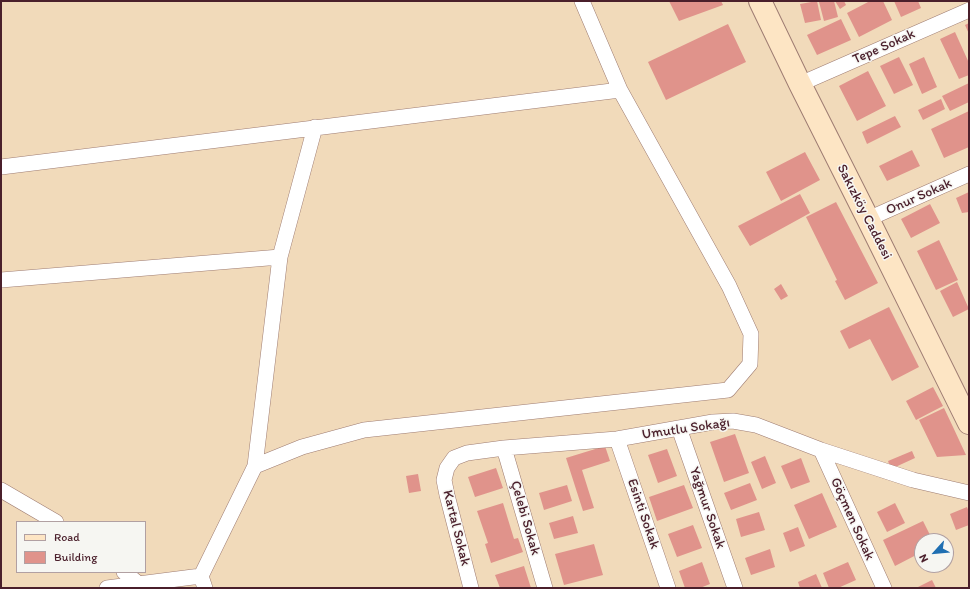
<!DOCTYPE html>
<html>
<head>
<meta charset="utf-8">
<style>
  body { margin:0 }
  #map { position:relative; width:970px; height:589px; overflow:hidden; background:#f1daba; font-family:Itim,sans-serif }
  canvas { display:block }
  .frame { position:absolute; inset:0; border:2px solid #4a1f2b; pointer-events:none }
  .legend { position:absolute; left:16px; top:521px; width:130px; height:52px; box-sizing:border-box; background:#f6f6f2; border:1px solid #b1a0a2; margin:0; padding:5px 7px; list-style:none; font-size:12px; color:#4a1f2b }
  .legend li { display:flex; align-items:center; gap:8px; height:20px }
  .legend b { width:20px; border:1px solid #b1a0a2 }
  .north { position:absolute; left:914px; top:533px; width:40px; height:40px; box-sizing:border-box; background:#f6f6f2; border:1px solid #b1a0a2; border-radius:50%; rotate:243deg; font-size:11px; font-weight:700; line-height:16px; text-align:center; color:#4a1f2b }
  .north::after { content:''; display:block; margin:auto; width:14px; height:18px; background:#1f6fb2; clip-path:polygon(50% 0,100% 100%,50% 72%,0 100%) }
</style>
</head>
<body>
<div id="map">
<canvas width="970" height="589"></canvas>
<div class="frame"></div>
<ul class="legend">
<li><b style="height:5px;background:#fde5c4"></b>Road</li>
<li><b style="height:11px;background:#e0938b"></b>Building</li>
</ul>
<div class="north">N</div>
</div>
<script>
const ctx = document.querySelector('canvas').getContext('2d');
ctx.lineJoin = 'round';
function paint(path, color) {
  ctx.fillStyle = color;
  ctx.fill(path, 'evenodd');
}
function toPath(rows) {
  const path = new Path2D();
  for (const r of rows) {
    path.moveTo(r[0], r[1]);
    for (let i = 2; i < r.length; i += 2) path.lineTo(r[i], r[i + 1]);
  }
  return path;
}
function strokePath(path, color, width, dash) {
  ctx.strokeStyle = color;
  ctx.lineWidth = width;
  ctx.lineCap = dash ? 'butt' : 'round';
  ctx.setLineDash(dash || []);
  ctx.stroke(path);
}
function write(font, color, halo, rows, align = 'center') {
  ctx.font = font + ' Itim,sans-serif';
  ctx.lineWidth = 3;
  ctx.setLineDash([]);
  ctx.textBaseline = 'middle';
  ctx.strokeStyle = halo;
  ctx.fillStyle = color;
  for (const [text, x, y, turn = 0] of rows) {
    ctx.save();
    ctx.translate(x, y);
    ctx.rotate((+turn || 0) * Math.PI / 180);
    ctx.textAlign = isNaN(turn) ? turn : align;
    if (halo) ctx.strokeText(text, 0, 0);
    ctx.fillText(text, 0, 0);
    ctx.restore();
  }
}
const building = toPath([
  [669,1,721,1,723,5,679,21],
  [817,1,821,20,805,23,800,4],
  [821,1,834,1,838,17,824,21,819,2],
  [835,1,844,1,846,5,840,9],
  [870,1,883,1,892,20,859,37,847,13],
  [894,1,918,1,921,8,901,17],
  [841,19,851,40,817,55,807,35],
  [969,23,969,34,965,25],
  [728,24,746,62,666,100,648,62],
  [955,32,969,63,969,75,959,79,940,39],
  [899,57,913,85,894,94,880,66],
  [924,57,937,87,922,94,909,64],
  [868,71,886,106,857,121,839,86],
  [969,83,969,102,950,111,942,96],
  [941,99,945,109,923,120,918,110],
  [969,111,969,147,944,158,931,129],
  [895,116,901,127,867,144,862,132],
  [912,150,920,166,887,181,879,166],
  [805,152,820,180,781,201,766,172],
  [969,192,969,212,962,213,956,198],
  [800,194,810,213,750,246,738,226],
  [836,202,878,283,845,300,835,281,837,280,806,217],
  [930,204,940,223,911,238,901,219],
  [939,240,958,280,936,290,917,251],
  [957,282,969,309,953,317,940,291],
  [781,284,788,296,781,300,774,289],
  [889,307,919,367,892,381,870,339,849,349,840,331],
  [933,387,943,406,916,420,906,401],
  [944,408,953,427,966,455,937,457,919,420],
  [735,434,749,473,724,482,710,442],
  [605,446,610,461,582,470,594,508,583,511,566,458],
  [667,449,677,476,658,483,648,455],
  [912,451,915,458,891,469,888,461],
  [765,456,776,483,762,489,751,462],
  [801,458,810,482,791,489,781,466],
  [496,468,503,488,475,497,468,477],
  [418,474,421,491,409,493,406,476],
  [750,483,757,500,731,510,724,493],
  [567,485,572,501,544,510,539,493],
  [684,485,693,508,657,521,649,497],
  [822,493,837,527,809,539,794,505],
  [503,503,514,539,518,538,523,552,491,563,485,544,488,543,477,511],
  [895,503,905,523,887,532,877,512],
  [967,507,969,512,969,525,956,530,950,514],
  [759,512,765,530,741,537,736,519],
  [573,516,578,533,554,539,549,523],
  [923,521,933,541,922,541,922,552,895,566,883,540],
  [693,525,702,548,677,557,668,534],
  [798,527,805,546,790,552,783,533],
  [594,544,603,575,564,585,555,554],
  [770,549,775,567,751,575,745,558],
  [702,562,710,584,700,588,685,588,679,571],
  [848,562,856,580,838,588,829,588,823,573],
  [524,566,531,588,500,588,495,575],
  [816,574,822,588,800,588,798,582],
  [932,580,936,588,916,588]
]);
const street = toPath([
  [800,84,969,10],
  [1,167,620,90],
  [868,219,969,174],
  [1,280,280,257],
  [679,428,735,588],
  [617,439,668,588],
  [504,448,545,588],
  [821,450,884,588],
  [255,466,302,447,364,430,728,390,750,364,751,334,729,286,620,90,582,1],
  [1,490,56,522],
  [124,572,139,584],
  [107,588,201,576],
  [205,588,201,576,255,466,280,257,315,127],
  [471,588,447,495,444,480,447,468,454,458,467,453,504,448,617,439,713,422,733,421,756,425,821,450,913,480,969,493]
]);
const secondary = toPath([
  [760,1,800,84,868,219,969,423]
]);
const streetNames = [
  ["Tepe Sokak",884,47,-24],
  ["Onur Sokak",919,197,-24],
  ["Sakızköy Caddesi",864,212,63],
  ["Umutlu Sokağı",686,429,-8],
  ["Yağmur Sokak",707,508,71],
  ["Esinti Sokak",643,514,71],
  ["Çelebi Sokak",525,518,74],
  ["Göçmen Sokak",852,519,66],
  ["Kartal Sokak",456,528,76]
];
paint(building, '#e0938b');
strokePath(street, '#9e7c72', 16);
strokePath(secondary, '#9e7c72', 24);
strokePath(street, '#fff', 15);
strokePath(secondary, '#fde5c4', 22);
write('14px', '#4a1f2b', '#f6f6f2', streetNames);
</script>
</body>
</html>
